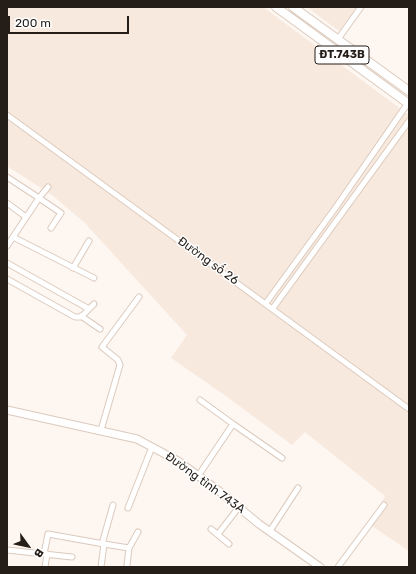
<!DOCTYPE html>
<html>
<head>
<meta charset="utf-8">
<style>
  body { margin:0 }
  #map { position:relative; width:416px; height:574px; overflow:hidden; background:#fef6f1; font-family:Rubik,sans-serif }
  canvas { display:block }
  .frame { position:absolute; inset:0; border:8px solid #241d18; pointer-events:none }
  .north { position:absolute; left:8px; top:526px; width:40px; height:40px; -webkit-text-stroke:3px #fff; paint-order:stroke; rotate:123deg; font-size:11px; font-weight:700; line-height:16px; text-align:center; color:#241d18 }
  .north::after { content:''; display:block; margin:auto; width:14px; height:18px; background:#241d18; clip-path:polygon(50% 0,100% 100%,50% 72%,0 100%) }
  .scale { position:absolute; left:8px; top:16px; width:121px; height:18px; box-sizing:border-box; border:2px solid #241d18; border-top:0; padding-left:5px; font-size:12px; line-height:14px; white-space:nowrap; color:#241d18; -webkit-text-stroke:3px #fff; paint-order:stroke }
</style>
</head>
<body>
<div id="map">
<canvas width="416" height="574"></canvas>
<div class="frame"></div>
<div class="north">B</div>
<div class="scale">200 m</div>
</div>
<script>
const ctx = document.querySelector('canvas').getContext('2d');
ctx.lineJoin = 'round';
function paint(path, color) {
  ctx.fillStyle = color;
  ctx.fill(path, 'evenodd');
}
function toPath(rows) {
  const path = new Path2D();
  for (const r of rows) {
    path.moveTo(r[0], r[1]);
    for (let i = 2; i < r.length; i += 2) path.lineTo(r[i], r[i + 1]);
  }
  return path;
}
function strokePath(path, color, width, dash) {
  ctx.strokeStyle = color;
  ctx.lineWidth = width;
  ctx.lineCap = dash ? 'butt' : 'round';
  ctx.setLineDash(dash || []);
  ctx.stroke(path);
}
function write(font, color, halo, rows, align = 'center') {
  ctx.font = font + ' Rubik,sans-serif';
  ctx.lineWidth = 3;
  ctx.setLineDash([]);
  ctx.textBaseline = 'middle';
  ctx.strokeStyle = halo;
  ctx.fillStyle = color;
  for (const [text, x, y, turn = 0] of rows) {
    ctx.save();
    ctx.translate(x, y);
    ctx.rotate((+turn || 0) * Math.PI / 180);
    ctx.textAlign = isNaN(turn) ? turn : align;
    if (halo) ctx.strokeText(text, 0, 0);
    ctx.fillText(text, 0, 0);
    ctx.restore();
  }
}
const built = toPath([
  [7,7,263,7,409,115,409,551,369,524,385,496,305,432,292,445,226,396,171,358,187,335,84,222,52,195,7,166],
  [307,7,357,7,339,31]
]);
const street = toPath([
  [338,39,361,7],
  [7,115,409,409],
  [7,177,39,198,7,246],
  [48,187,39,198,61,213,51,228],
  [7,203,26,217],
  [13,237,94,278],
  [7,263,89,309],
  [73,268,89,241],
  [7,279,75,317,81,317,94,304],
  [266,303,336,207,408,103],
  [273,308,409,121],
  [81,316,100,329],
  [200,400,233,424],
  [101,430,120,365,118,360,102,347,139,297],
  [198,476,233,424,282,458],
  [128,508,152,447],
  [211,529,229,544],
  [270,531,298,488],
  [218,534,239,507],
  [102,544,113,505],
  [104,544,129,548,138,532],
  [7,550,72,557],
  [44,554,48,534,104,544,101,567],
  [127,565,129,548],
  [45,567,47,554],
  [338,567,384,505]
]);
const secondary = toPath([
  [7,410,137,439,178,461,219,491,259,524,320,567]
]);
const primary = toPath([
  [276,7,409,104],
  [293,7,409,91]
]);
const shields = [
  [342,55,54]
];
const shieldNames = [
  ["ĐT.743B",342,55]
];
const streetNames = [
  ["Đường số 26",208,261,36],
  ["Đường tỉnh 743A",205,483,36]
];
paint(built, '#f8e9de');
strokePath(street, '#dccabd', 7);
strokePath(secondary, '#dccabd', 9);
strokePath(primary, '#dccabd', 10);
strokePath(street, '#fff', 5);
strokePath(secondary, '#fff', 7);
strokePath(primary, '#fff', 8);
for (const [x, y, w] of shields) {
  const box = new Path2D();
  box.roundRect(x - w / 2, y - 9, w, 18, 3);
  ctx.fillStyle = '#fff';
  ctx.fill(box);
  strokePath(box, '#241d18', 1);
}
write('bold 11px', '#241d18', null, shieldNames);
write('12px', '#241d18', '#fff', streetNames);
</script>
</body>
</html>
